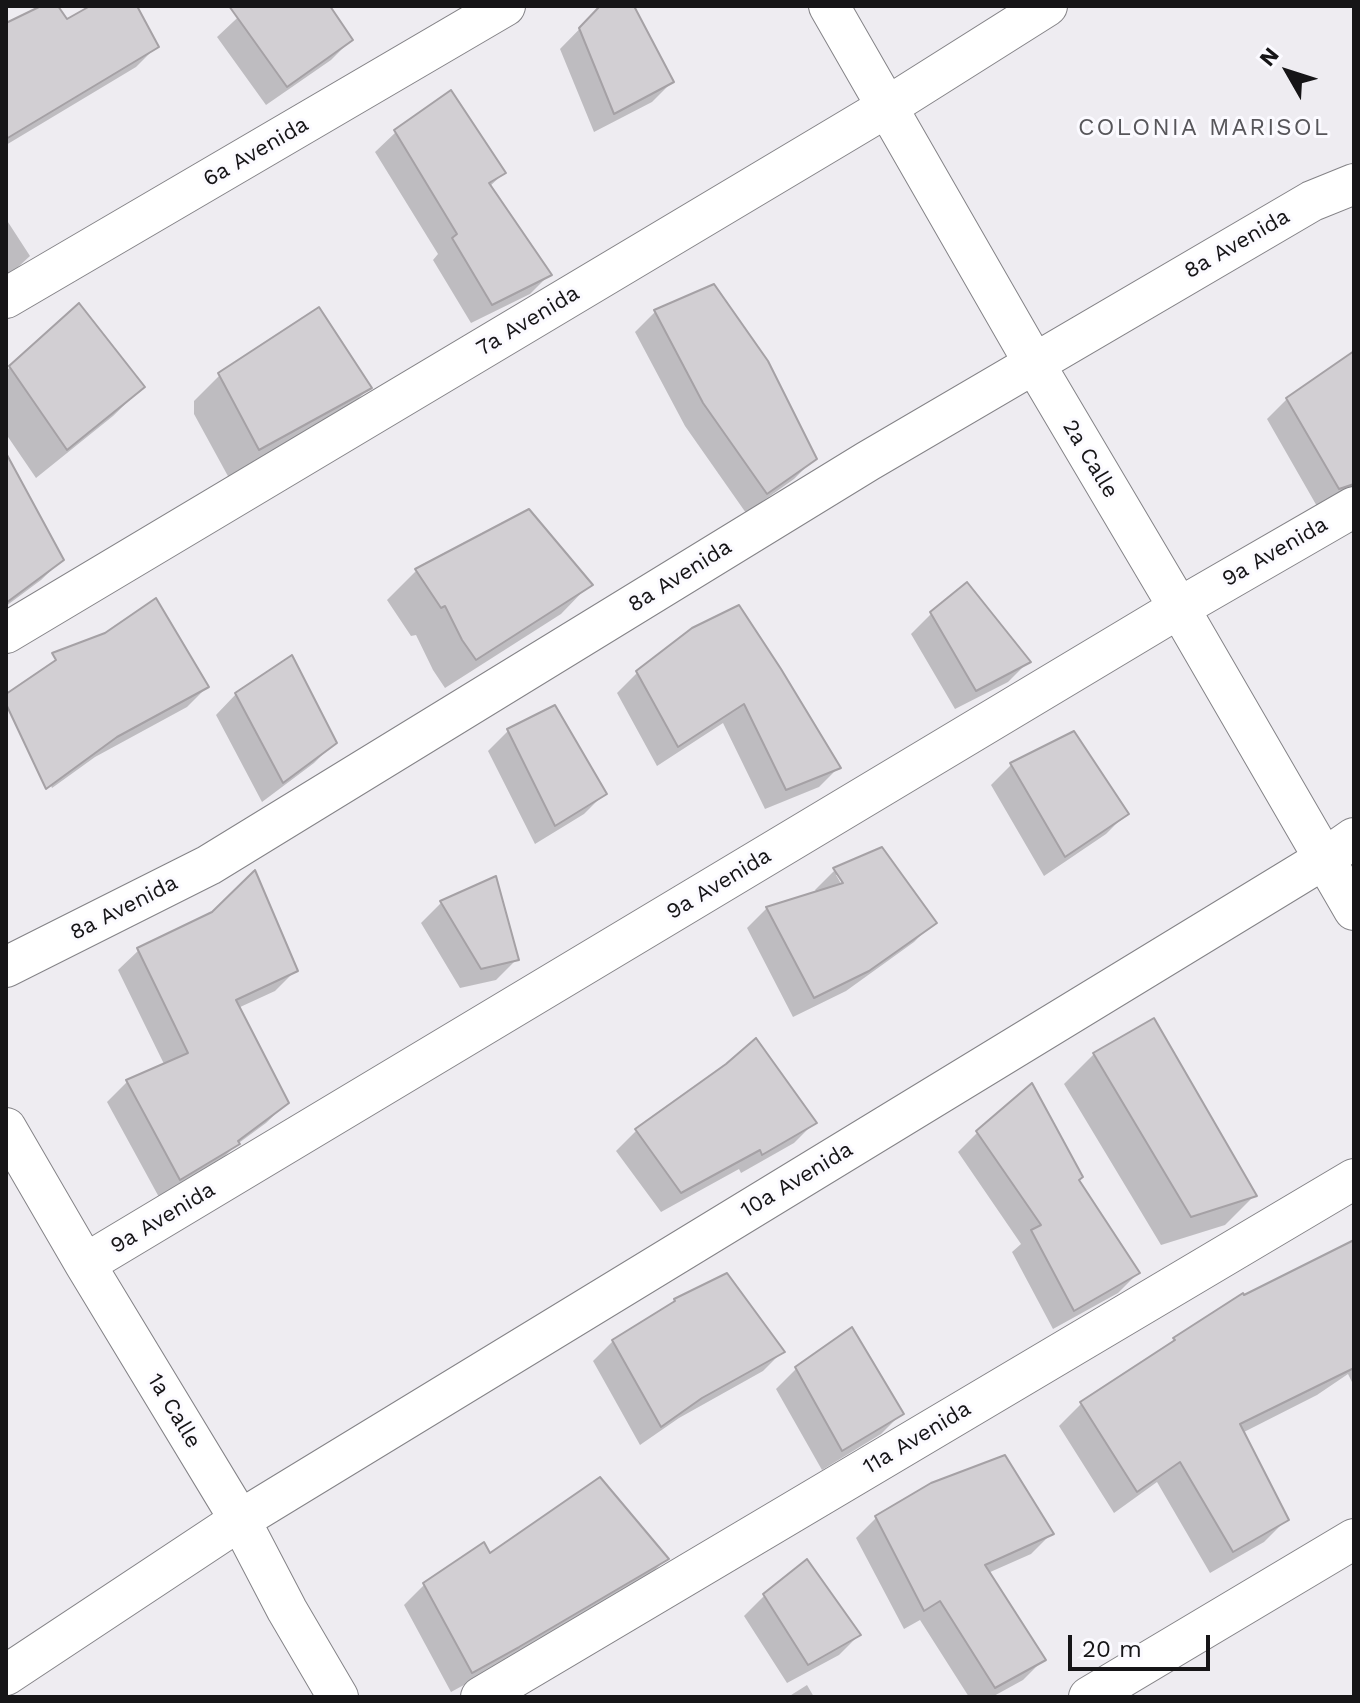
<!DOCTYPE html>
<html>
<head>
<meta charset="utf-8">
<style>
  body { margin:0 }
  #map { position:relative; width:1360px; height:1703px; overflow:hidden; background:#eeecf1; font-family:"Work Sans",sans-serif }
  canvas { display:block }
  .frame { position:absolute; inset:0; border:8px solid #161517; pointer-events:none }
  .north { position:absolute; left:1248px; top:32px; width:80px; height:80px; -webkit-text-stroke:6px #fbfaff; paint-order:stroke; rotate:309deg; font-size:22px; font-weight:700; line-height:32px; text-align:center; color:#161517 }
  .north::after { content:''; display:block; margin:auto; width:28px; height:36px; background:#161517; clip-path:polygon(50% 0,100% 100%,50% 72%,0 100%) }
  .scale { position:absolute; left:1068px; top:1635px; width:142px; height:36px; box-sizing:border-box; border:4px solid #161517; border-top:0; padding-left:10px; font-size:24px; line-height:28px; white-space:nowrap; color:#161517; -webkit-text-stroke:6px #fbfaff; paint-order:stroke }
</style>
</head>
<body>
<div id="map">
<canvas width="1360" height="1703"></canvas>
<div class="frame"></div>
<div class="north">N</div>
<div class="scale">20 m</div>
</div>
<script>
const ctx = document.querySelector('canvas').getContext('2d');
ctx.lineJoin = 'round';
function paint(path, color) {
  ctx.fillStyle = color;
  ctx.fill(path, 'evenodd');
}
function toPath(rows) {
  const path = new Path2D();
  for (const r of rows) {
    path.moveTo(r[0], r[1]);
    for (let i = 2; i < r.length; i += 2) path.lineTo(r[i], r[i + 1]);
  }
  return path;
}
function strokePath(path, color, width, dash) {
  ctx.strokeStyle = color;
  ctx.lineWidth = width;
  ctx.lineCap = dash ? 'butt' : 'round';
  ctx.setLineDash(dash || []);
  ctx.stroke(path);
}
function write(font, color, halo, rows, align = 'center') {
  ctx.font = font + ' "Work Sans",sans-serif';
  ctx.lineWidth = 6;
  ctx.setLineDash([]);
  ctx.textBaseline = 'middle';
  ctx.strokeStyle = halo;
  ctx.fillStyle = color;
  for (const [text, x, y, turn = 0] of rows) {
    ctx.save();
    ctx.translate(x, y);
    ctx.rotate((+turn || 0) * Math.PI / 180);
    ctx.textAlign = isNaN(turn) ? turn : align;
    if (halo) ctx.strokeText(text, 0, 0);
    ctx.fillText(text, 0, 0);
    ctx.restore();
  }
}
const shadow = toPath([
  [46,6,55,6,66,22,94,6,135,6,156,47,136,67,6,145,6,25],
  [250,6,328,6,351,40,331,60,266,105,217,37],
  [602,6,631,6,672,82,652,102,594,132,560,49],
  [396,132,504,173,489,187,550,274,530,294,471,323,433,260,438,254,375,152],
  [6,219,30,256,6,278],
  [79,306,143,387,113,416,36,478,6,434,6,371],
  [655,312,814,459,794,479,746,513,685,426,635,332],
  [224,371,369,388,340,417,229,478,194,414,194,401],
  [1354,377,1354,486,1329,504,1318,508,1267,419,1287,399],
  [6,489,62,560,41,580,6,606],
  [416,571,590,584,561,614,445,688,433,670,416,635,411,636,387,600],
  [931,614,1028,662,1008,682,955,709,911,634],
  [694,629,839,767,819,787,765,809,723,723,657,766,617,693,637,673],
  [207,687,187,707,95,757,52,788,11,699],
  [236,694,334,743,314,763,262,802,216,715],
  [508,731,604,794,584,814,535,844,488,751],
  [1011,765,1126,814,1106,834,1044,876,991,785],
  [835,870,934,922,914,942,846,991,793,1017,747,928,767,908,817,893,815,890],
  [836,875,840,875,846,892],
  [495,879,516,960,496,980,460,988,421,923,441,903],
  [139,950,295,971,275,991,238,1008,287,1103,266,1123,236,1145,217,1164,160,1199,107,1102,127,1082,165,1066,118,970],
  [1094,1054,1255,1195,1225,1225,1161,1245,1064,1084],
  [727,1065,814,1123,794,1143,741,1173,739,1169,661,1212,616,1151,636,1131],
  [978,1132,1077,1181,1138,1273,1118,1293,1053,1329,1012,1252,1021,1244,958,1152],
  [1354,1242,1354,1386,1348,1374,1317,1395,1242,1433,1286,1520,1264,1542,1210,1573,1157,1482,1114,1513,1059,1426,1081,1404,1242,1296,1244,1298],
  [613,1341,783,1351,763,1371,679,1418,640,1445,593,1361],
  [796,1369,901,1414,881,1434,822,1470,776,1389],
  [877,1517,1051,1534,1031,1554,988,1573,1043,1660,1023,1680,992,1697,969,1697,920,1620,904,1629,856,1538],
  [489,1556,666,1559,646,1579,497,1667,451,1692,404,1605,425,1584],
  [764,1596,859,1635,839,1655,787,1683,744,1616],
  [807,1685,814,1697,788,1697]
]);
const building = toPath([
  [41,6,58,6,67,19,90,6,137,6,159,47,6,139,6,23,41,6],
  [229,6,330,6,353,40,287,87,229,6],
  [600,6,634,6,674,82,614,114,579,28,600,6],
  [451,90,506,173,489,183,552,275,492,305,452,238,457,234,394,130,451,90],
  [714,284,768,361,817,459,767,494,703,403,654,310,714,284],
  [79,303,145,387,67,450,9,366,79,303],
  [319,307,372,388,259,450,218,373,319,307],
  [1354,351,1354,484,1339,489,1286,398,1354,351],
  [6,453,64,560,6,603,6,453],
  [529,509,593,585,476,660,462,640,445,606,441,608,415,569,529,509],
  [967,582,1031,662,976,691,930,612,967,582],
  [156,598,209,687,117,737,46,789,6,704,6,694,56,660,52,653,105,633,156,598],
  [739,605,781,669,841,768,786,790,744,704,678,747,636,671,692,628,739,605],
  [292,655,337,743,283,783,235,693,292,655],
  [555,705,607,794,555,826,507,729,555,705],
  [1074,731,1129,814,1065,857,1010,763,1074,731],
  [882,847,937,923,869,971,814,998,766,907,843,883,833,868,882,847],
  [255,870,298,971,236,1000,289,1103,238,1141,240,1144,180,1180,126,1080,188,1053,137,948,212,912,255,870],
  [496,876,519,960,481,969,440,901,496,876],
  [1154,1018,1257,1196,1191,1217,1093,1053,1154,1018],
  [756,1038,817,1123,762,1155,760,1150,681,1193,635,1129,726,1064,756,1038],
  [1032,1083,1083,1177,1079,1180,1140,1273,1074,1311,1031,1230,1041,1225,976,1131,1032,1083],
  [1354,1240,1354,1368,1240,1424,1289,1520,1233,1552,1180,1462,1137,1492,1080,1402,1175,1340,1173,1338,1243,1293,1244,1295,1354,1240],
  [727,1273,785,1352,702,1398,661,1427,612,1340,675,1301,674,1299,727,1273],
  [852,1327,904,1414,842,1451,795,1367,852,1327],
  [1005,1455,1054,1534,985,1565,1046,1660,995,1688,940,1601,924,1611,875,1516,931,1483,1005,1455],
  [600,1477,669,1559,519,1647,472,1673,423,1583,484,1542,490,1553,600,1477],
  [807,1559,861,1635,808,1665,763,1594,807,1559]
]);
const street = toPath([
  [829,6,1034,363,1179,608,1354,910],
  [6,298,505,6],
  [6,633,887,107,1047,6],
  [6,967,209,865,868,461,1312,201,1354,184],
  [6,1128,85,1264,240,1520,287,1610,338,1697],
  [85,1264,1179,608,1354,507],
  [6,1675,240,1520,1324,859,1354,838],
  [481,1697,1354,1179],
  [1089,1697,1354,1539]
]);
const streetNames = [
  ["6a Avenida",256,152,-30],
  ["8a Avenida",1237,244,-30],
  ["7a Avenida",528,321,-31],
  ["2a Calle",1090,459,59],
  ["9a Avenida",1275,552,-30],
  ["8a Avenida",680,576,-32],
  ["9a Avenida",719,884,-31],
  ["8a Avenida",124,908,-27],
  ["10a Avenida",797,1180,-31],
  ["9a Avenida",163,1218,-31],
  ["1a Calle",174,1411,59],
  ["11a Avenida",917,1438,-31]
];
const neighbourhoodNames = [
  ["COLONIA MARISOL",1204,128]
];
paint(shadow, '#0003');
paint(building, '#d2cfd3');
strokePath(building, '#a5a1a5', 2);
strokePath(street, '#848387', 42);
strokePath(street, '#fff', 40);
write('22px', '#161517', '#fbfaff', streetNames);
ctx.letterSpacing = '2px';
write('24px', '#57565a', '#fbfaff', neighbourhoodNames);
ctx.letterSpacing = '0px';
</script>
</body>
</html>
